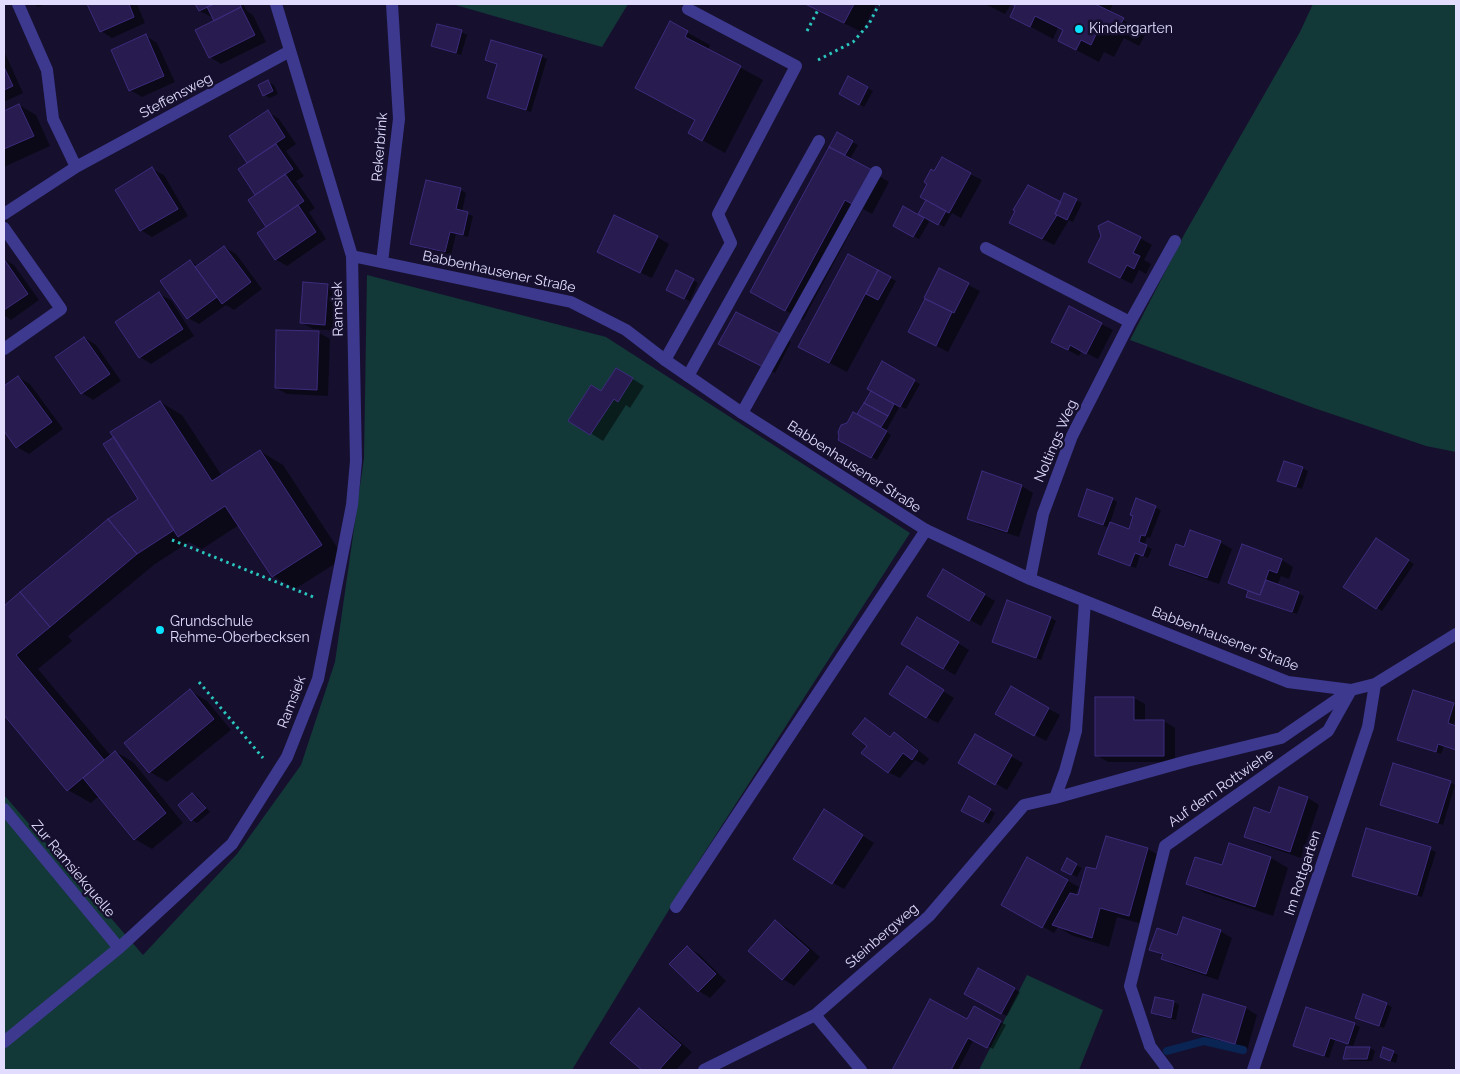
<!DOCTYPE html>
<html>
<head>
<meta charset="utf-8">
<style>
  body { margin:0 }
  #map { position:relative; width:1460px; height:1074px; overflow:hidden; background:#16102e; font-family:Raleway,sans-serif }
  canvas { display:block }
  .frame { position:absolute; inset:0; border:5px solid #e2ddff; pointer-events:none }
</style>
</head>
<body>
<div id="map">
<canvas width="1460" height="1074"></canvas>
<div class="frame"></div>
</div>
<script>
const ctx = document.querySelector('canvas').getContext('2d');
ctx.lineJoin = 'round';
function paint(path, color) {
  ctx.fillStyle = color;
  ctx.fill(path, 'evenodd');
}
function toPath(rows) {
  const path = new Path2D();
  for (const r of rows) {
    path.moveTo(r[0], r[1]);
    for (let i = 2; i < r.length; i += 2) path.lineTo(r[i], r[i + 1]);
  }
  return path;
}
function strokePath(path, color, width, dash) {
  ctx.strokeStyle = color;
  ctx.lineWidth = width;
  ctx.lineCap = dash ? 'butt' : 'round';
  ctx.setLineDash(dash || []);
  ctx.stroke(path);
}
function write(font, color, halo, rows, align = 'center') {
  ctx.font = font + ' Raleway,sans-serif';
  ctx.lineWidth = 5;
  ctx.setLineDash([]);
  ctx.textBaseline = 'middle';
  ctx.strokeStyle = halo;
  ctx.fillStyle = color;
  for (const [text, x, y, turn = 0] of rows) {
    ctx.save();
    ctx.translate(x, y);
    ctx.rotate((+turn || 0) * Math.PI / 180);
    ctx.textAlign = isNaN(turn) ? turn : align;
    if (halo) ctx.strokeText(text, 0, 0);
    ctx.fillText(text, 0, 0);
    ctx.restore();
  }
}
const green = toPath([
  [452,4,628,4,602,47],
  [1313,4,1456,4,1456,452,1426,446,1314,408,1130,340,1185,233,1300,32],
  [367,275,606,337,910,533,690,875,572,1070,4,1070,4,795,143,955,237,854,301,765,335,662,364,458],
  [1027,975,1103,1010,1079,1070,979,1070]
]);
const shadow = toPath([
  [33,4,45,4,38,7],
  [88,4,137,4,145,23,112,38,101,31],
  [196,4,243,4,247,11,253,15,266,42,221,64,210,57,215,21,213,16,211,17,200,11],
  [804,4,876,4,862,32],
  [985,4,1011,4,1005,14],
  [1011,4,1113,4,1109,12,1146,33,1139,46,1124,38,1114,57,1104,52,1099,62,1059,41,1064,31,1058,28,1053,39,1011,16,1016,6],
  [670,23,710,45,708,50,763,80,725,153,690,133,696,120],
  [462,32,467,35,461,55,433,45],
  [146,36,157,43,175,82,142,97,130,90],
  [4,51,23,93,4,102],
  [541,56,547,59,531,112,494,101,488,98,498,64,487,59],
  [849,78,873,91,864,107,841,93],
  [268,82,274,85,278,94,270,98,264,95],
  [19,105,36,115,50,146,4,167,4,112],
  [268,112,279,119,296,144,286,151,304,176,296,181,315,208,309,212,326,239,287,266,275,259,268,227,257,195,240,170,249,163,231,137],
  [837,134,858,145,850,159,889,182,872,214,863,209,803,320,752,292],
  [152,169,164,175,188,216,152,237,141,230,117,190],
  [935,172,970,174,982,180,961,218,952,213,944,227,924,215,929,222,919,239,894,226,919,216,927,200,929,183],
  [427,181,461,190,466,193,462,212,473,216,468,237,456,234,451,255,417,246,412,243],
  [1065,195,1082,203,1073,222,1069,220,1054,245,1022,229,1061,203],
  [657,237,669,244,652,278,610,258],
  [1140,238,1152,245,1144,260,1151,264,1146,274,1139,270,1132,284,1101,268],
  [224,247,236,254,262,289,234,310,226,305,199,324,188,318,190,261,198,266],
  [849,255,896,281,847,372,816,356],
  [4,259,14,265,39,300,11,320,4,315],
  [939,270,980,291,948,352,910,332],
  [693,280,698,283,690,301,673,293],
  [305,283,328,285,340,292,337,331,313,329,302,323],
  [159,294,171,300,194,336,151,364,140,357],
  [1101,324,1113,330,1098,359,1082,351,1079,356,1064,348],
  [318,332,330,339,328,396,287,394,276,388],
  [780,335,791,342,775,373,731,350],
  [85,338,96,345,121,381,93,400,82,393],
  [882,363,920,384,906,409,900,406,886,431,891,435,877,460,840,439,848,425,858,416,865,404,872,391],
  [617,369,644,386,630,408,626,405,603,441,570,420,602,393],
  [18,377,30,384,63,429,29,454,17,447,4,429,4,388],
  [160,402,182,415,222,476,260,451,283,465,344,558,295,589,273,576,239,525,202,549,189,542,155,564,68,636,72,641,38,669,111,756,116,752,133,762,183,823,152,849,135,839,99,796,91,803,68,790,4,713,4,607,140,499],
  [1302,468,1308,471,1302,489,1284,483],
  [983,473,1022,486,1033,493,1019,537,980,525,968,518],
  [1112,499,1117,502,1110,523,1129,530,1135,516,1136,499,1161,510,1150,538,1147,537,1144,545,1152,549,1148,558,1140,555,1136,568,1105,557,1109,528,1079,516],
  [1220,542,1232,549,1219,584,1182,571,1171,564,1184,548],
  [1382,543,1414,564,1382,611,1345,587],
  [1243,546,1282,560,1293,567,1289,579,1281,576,1277,586,1304,596,1297,614,1253,599,1249,592,1230,583],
  [943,571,995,601,981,626,929,596],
  [1051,618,1056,621,1041,660,999,644],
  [918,619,969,650,955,675,903,644],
  [918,675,954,698,938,723,926,717],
  [1011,688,1060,715,1046,741,997,714],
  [190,691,207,701,231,730,167,782,150,772],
  [1134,698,1145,704,1145,721,1164,721,1175,728,1175,762,1108,762,1096,755],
  [1454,705,1456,706,1456,716,1453,726,1456,727,1456,750,1444,746,1441,754,1398,739],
  [865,719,891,737,894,733,906,740,929,759,924,765,915,760,900,778,888,772,869,745],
  [975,736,1023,763,1007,790,960,762],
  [1450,782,1455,785,1443,825,1381,804],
  [1280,788,1308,798,1319,805,1301,858,1257,843,1246,836,1271,814],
  [193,794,198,797,210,812,197,823,192,820],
  [969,798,995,813,989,824,963,810],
  [836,818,874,843,844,889,833,883],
  [1107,837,1148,849,1165,859,1146,925,1117,917,1109,947,1071,935,1058,927,1054,933,1003,904,1028,859,1079,887,1075,896,1078,897,1097,871],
  [1229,845,1271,858,1288,868,1273,916,1205,893,1187,883,1222,867],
  [1430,849,1436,852,1422,897,1359,878,1354,875],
  [1067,860,1082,868,1077,877,1062,869],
  [775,922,787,928,820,957,794,986,783,979,750,951],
  [1220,931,1232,938,1218,980,1174,965,1162,959,1163,956,1151,949,1178,936],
  [687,947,699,954,726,981,710,998,699,991],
  [979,970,1020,992,1007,1016,966,994],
  [1204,995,1246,1008,1257,1015,1247,1050,1205,1038,1193,1031],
  [1156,998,1174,1002,1179,1005,1176,1020,1158,1016,1153,1012],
  [930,1001,968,1021,975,1008,1006,1025,993,1049,974,1039,958,1070,894,1070],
  [1386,1004,1392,1007,1384,1028,1357,1017],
  [640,1010,651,1017,692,1052,676,1070,644,1070,612,1042],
  [1354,1024,1360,1027,1353,1046,1335,1040,1329,1058,1295,1046],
  [1347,1048,1370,1048,1375,1051,1372,1061,1350,1061,1345,1058],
  [1393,1052,1398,1055,1396,1063,1387,1060]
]);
const stream = toPath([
  [1167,1051,1204,1041,1243,1050]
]);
const building = toPath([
  [87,4,129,4,134,17,100,32,87,4],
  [195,4,214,4,199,11,195,4],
  [214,4,240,4,241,7,214,21,207,7,214,4],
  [805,4,854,4,844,23,805,4],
  [1012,4,1095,4,1124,18,1115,34,1100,26,1091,45,1081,40,1076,50,1058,41,1063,30,1035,16,1030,27,1010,17,1015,6,1012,4],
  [241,7,255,35,209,58,195,30,241,7],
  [670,21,688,31,685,37,741,66,702,141,688,133,695,120,635,88,670,21],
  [437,24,462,30,456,53,431,46,437,24],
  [146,34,164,76,129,91,111,50,146,34],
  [491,40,542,55,526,110,487,98,497,64,485,60,491,40],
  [4,67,13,86,4,90,4,67],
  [848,76,868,87,859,105,839,94,848,76],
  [268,80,273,91,263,96,258,85,268,80],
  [19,104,34,136,4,149,4,111,19,104],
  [268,110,285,137,247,163,229,136,268,110],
  [837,132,853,141,845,155,829,147,837,132],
  [276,144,293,169,255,195,238,169,276,144],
  [829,147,872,170,854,205,845,200,785,311,750,292,829,147],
  [942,157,971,173,949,213,920,197,927,184,924,182,931,169,934,171,942,157],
  [152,167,178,209,140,231,115,190,152,167],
  [285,174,304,201,266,227,248,200,285,174],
  [426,180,461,188,456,209,468,212,463,235,450,232,445,252,410,244,426,180],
  [1028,185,1061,202,1055,214,1057,215,1042,239,1009,223,1015,211,1013,210,1028,185],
  [1064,193,1077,199,1067,220,1055,214,1064,193],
  [926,200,946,211,938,225,918,214,926,200],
  [298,205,316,232,275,260,257,233,298,205],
  [903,206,924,218,913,237,893,226,903,206],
  [614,215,658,236,640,273,597,252,614,215],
  [1108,221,1141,237,1133,253,1140,256,1134,269,1127,265,1120,278,1088,262,1101,236,1098,226,1108,221],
  [224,246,251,282,222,304,195,267,224,246],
  [848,254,878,270,829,363,798,347,848,254],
  [4,259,28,294,4,310,4,259],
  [190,260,217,297,187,319,160,281,190,260],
  [939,268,969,283,954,313,924,298,939,268],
  [676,270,694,279,684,299,666,290,676,270],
  [878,270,891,277,878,300,866,294,878,270],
  [303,282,328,284,325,325,300,323,303,282],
  [159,292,183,329,139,358,115,322,159,292],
  [925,299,952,312,936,346,908,332,925,299],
  [1069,306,1102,323,1086,354,1070,345,1068,350,1051,342,1069,306],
  [736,312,780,334,763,367,718,344,736,312],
  [276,330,319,331,317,390,275,388,276,330],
  [84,337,110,374,81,394,55,357,84,337],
  [882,361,915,380,900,407,867,389,882,361],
  [616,368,633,378,618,402,614,399,590,435,568,421,591,385,601,391,616,368],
  [18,376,52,422,16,448,4,431,4,386,18,376],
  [871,391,894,404,888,416,864,403,871,391],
  [160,401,212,481,260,450,322,545,272,577,225,506,178,537,110,432,160,401],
  [864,403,888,416,881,427,857,414,864,403],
  [853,412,887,431,871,458,838,440,839,437,838,432,841,425,847,423,853,412],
  [114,437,174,530,137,554,108,519,138,499,103,444,114,437],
  [1284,461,1303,467,1296,487,1277,481,1284,461],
  [982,471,1022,485,1007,532,967,519,982,471],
  [1087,489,1113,498,1103,525,1078,516,1087,489],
  [1136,498,1156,506,1145,536,1141,535,1139,542,1147,545,1143,556,1135,553,1130,566,1098,554,1110,522,1129,529,1133,516,1130,515,1136,498],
  [108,519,137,554,50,627,20,592,108,519],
  [1190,530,1221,541,1207,578,1169,565,1176,544,1184,547,1190,530],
  [1376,538,1409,560,1376,609,1343,587,1376,538],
  [1242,544,1282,559,1277,573,1269,570,1260,595,1228,583,1242,544],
  [943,569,985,594,969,621,927,596,943,569],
  [1266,580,1299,592,1292,612,1246,597,1248,591,1260,595,1266,580],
  [20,592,50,627,16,655,104,760,67,791,4,715,4,606,20,592],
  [1007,600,1051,617,1036,658,992,642,1007,600],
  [917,617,959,642,943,669,901,644,917,617],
  [907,666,944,690,926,718,889,694,907,666],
  [1011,686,1049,708,1034,736,995,714,1011,686],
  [190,689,214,719,149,773,124,743,190,689],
  [1413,690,1454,703,1448,723,1456,726,1456,750,1438,744,1436,752,1397,740,1413,690],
  [1095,697,1134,697,1134,720,1164,720,1164,756,1095,756,1095,697],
  [865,718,890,737,894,732,918,751,912,760,903,753,888,773,861,753,867,746,852,734,865,718],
  [975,734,1012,755,995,785,958,763,975,734],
  [115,751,166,813,134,840,83,778,115,751],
  [1393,763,1451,781,1438,823,1380,805,1393,763],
  [1279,787,1308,797,1290,852,1244,837,1254,807,1270,813,1279,787],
  [192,793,206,808,191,821,178,805,192,793],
  [969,796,991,809,983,822,961,811,969,796],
  [824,809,863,835,832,884,793,859,824,809],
  [1366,828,1431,847,1417,895,1352,876,1366,828],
  [1106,836,1148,848,1129,916,1100,908,1092,938,1052,925,1070,893,1078,895,1086,867,1096,869,1106,836],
  [1229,843,1271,857,1255,907,1186,884,1195,857,1222,865,1229,843],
  [1027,857,1068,880,1042,928,1001,905,1027,857],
  [1067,858,1077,864,1071,875,1061,870,1067,858],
  [1183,917,1221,930,1206,974,1161,959,1163,954,1149,950,1157,928,1177,935,1183,917],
  [775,920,809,950,782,980,748,951,775,920],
  [687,946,716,974,698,992,669,964,687,946],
  [978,968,1015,988,1001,1014,964,994,978,968],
  [1203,994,1246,1007,1235,1044,1192,1032,1203,994],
  [1363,994,1387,1003,1379,1026,1355,1018,1363,994],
  [1155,997,1174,1001,1171,1018,1151,1013,1155,997],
  [930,999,967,1019,974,1006,1001,1021,987,1048,968,1038,951,1070,892,1070,930,999],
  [1306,1007,1355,1023,1348,1044,1330,1038,1324,1056,1293,1046,1306,1007],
  [639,1008,681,1045,659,1070,642,1070,610,1043,639,1008],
  [1346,1047,1370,1047,1367,1059,1343,1059,1346,1047],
  [1383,1047,1394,1051,1390,1061,1380,1057,1383,1047]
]);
const path = toPath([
  [807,31,818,10],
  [818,60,853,42,869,24,879,4],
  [172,540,316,598],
  [199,682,263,758]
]);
const lane = toPath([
  [4,228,61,309,4,349],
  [665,360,731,243,718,214,796,66,688,9],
  [688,376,819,141],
  [742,413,876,172],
  [676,907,926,530],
  [1168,1070,1150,1046,1130,986,1165,846,1328,731,1351,690]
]);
const street = toPath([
  [18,4,47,70,53,119,76,167],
  [4,214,76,167,290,51],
  [986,248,1130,322],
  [352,256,571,302,626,330,665,360,742,413,926,530,1030,579,1288,682,1351,690,1375,684,1456,634],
  [382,262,399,119,392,4],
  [1030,579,1043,514,1072,436,1130,322,1175,241],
  [1055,798,1187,761,1281,738,1351,690],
  [4,809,119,948],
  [815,1015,861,1070],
  [4,1042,119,948,232,844,287,757,318,679,352,505,356,461,352,256,276,4],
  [704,1070,815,1015,929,916,1024,805,1055,798,1065,771,1076,731,1085,601],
  [1253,1070,1368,727,1375,684]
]);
const markers = [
  [1079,29,5,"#09e3ff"],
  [160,630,5,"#09e3ff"]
];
const poiNames = [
  ["Kindergarten",1089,29],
  ["Grundschule",170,622],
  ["Rehme-Oberbecksen",170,638]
];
const streetNames = [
  ["Steffensweg",176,96,-28],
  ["Rekerbrink",380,147,-85],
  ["Babbenhausener Straße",499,272,12],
  ["Ramsiek",338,309,-91],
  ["Noltings Weg",1056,441,-67],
  ["Babbenhausener Straße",854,467,33],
  ["Babbenhausener Straße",1225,639,21],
  ["Ramsiek",292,702,-69],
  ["Auf dem Rottwiehe",1221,788,-35],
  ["Zur Ramsiekquelle",73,869,50],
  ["Im Rottgarten",1303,873,-72],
  ["Steinbergweg",882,936,-41]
];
paint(green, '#133838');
paint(shadow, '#0007');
strokePath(stream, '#0a2453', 8);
paint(building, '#271b50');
strokePath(building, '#3d2c7d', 1);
strokePath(path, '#2ac7bf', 3, [2.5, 4]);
strokePath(lane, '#3d398f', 12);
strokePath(street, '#3d398f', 12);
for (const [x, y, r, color] of markers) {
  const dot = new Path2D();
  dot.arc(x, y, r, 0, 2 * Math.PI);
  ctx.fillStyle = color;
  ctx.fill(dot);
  strokePath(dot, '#16102e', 2);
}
write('14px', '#e2ddff', '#16102e', poiNames, 'left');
write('14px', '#e2ddff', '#16102e', streetNames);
</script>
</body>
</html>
